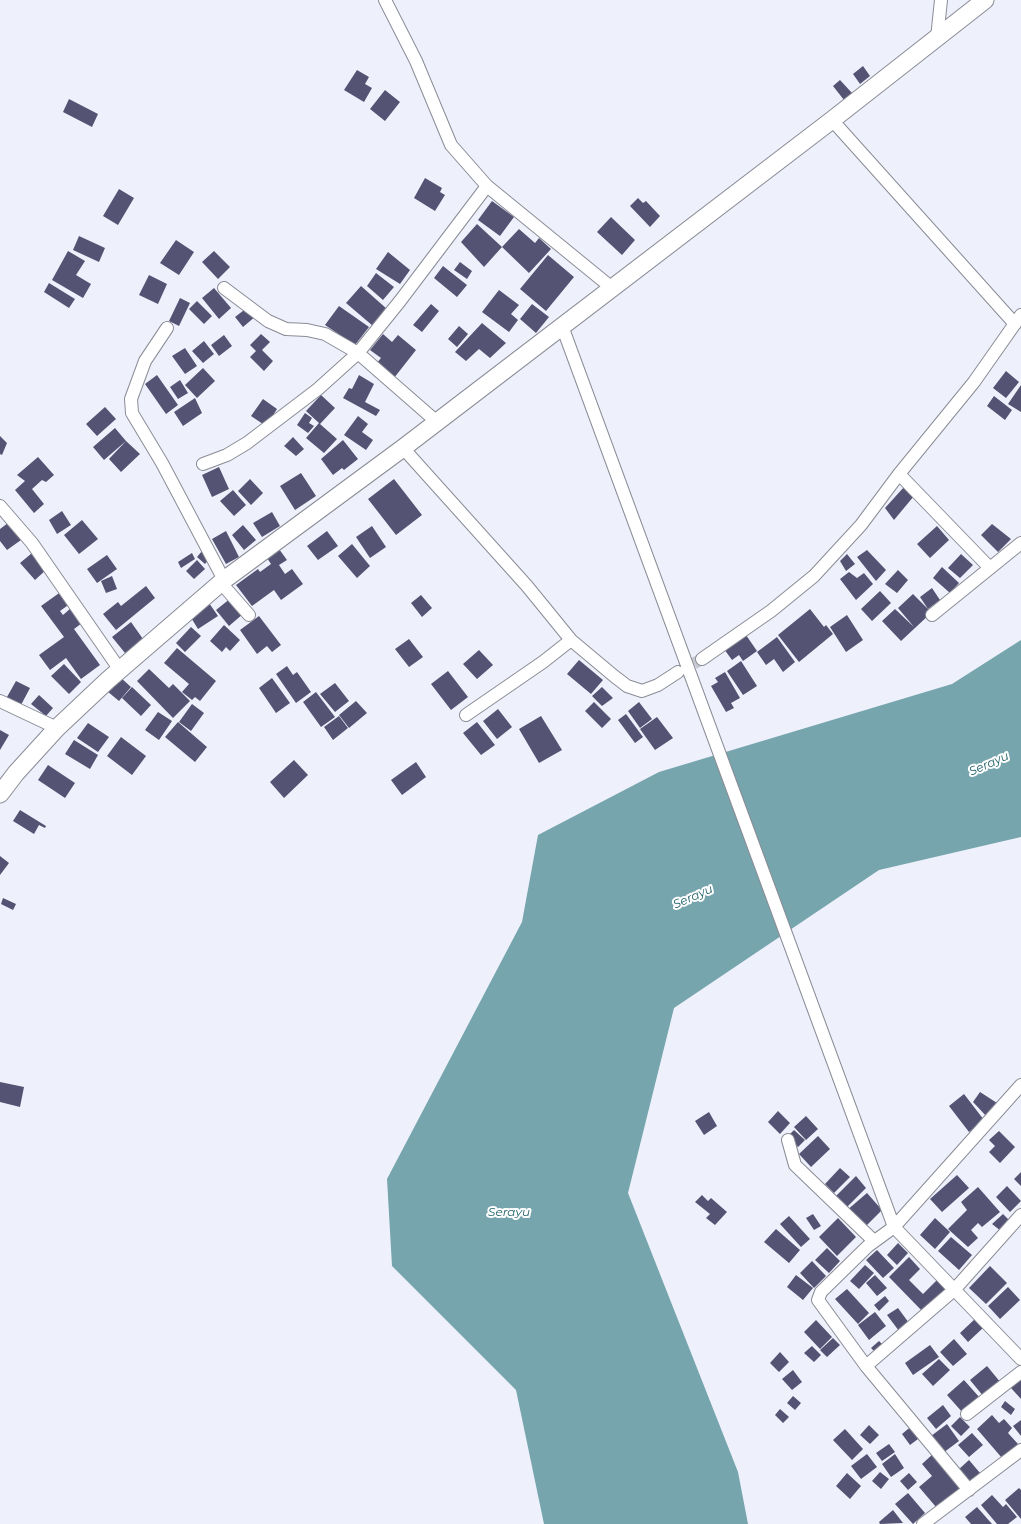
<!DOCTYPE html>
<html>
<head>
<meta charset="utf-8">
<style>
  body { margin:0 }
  canvas { display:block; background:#eef0fb }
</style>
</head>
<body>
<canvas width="1021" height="1524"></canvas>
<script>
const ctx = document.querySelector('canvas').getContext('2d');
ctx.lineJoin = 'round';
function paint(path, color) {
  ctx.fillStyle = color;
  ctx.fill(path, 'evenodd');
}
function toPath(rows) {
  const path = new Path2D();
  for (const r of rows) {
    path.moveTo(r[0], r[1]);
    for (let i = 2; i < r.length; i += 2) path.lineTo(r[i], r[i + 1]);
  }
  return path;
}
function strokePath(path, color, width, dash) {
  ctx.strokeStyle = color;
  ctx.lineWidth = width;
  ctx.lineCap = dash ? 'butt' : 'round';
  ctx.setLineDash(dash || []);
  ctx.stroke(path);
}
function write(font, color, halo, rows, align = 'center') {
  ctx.font = font + ' Montserrat,sans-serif';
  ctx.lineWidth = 4;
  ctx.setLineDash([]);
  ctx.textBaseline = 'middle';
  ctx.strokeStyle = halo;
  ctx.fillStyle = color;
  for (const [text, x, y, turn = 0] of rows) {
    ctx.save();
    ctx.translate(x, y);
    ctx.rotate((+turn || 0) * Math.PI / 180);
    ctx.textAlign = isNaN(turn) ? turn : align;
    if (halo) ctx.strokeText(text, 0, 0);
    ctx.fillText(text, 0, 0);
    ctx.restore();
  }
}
const water = toPath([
  [1021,640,1021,837,879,870,674,1008,628,1193,738,1472,748,1524,544,1524,516,1390,392,1266,387,1179,522,922,538,835,659,772,952,684]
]);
const building = toPath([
  [863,66,870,76,860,84,853,74],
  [357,70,369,77,365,84,372,88,364,102,344,90],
  [840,80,852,93,844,100,833,86],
  [385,90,400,102,385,121,370,109],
  [69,99,98,114,92,127,63,112],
  [425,178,442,188,440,192,445,195,435,211,414,198],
  [119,189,134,198,118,225,103,216],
  [638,198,643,203,646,201,660,216,650,227,630,206],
  [492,201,514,217,500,236,478,220],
  [611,217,635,240,622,255,597,232],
  [477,224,502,247,484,267,461,242],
  [519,229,535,243,539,238,551,249,529,273,502,247],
  [79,236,105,248,99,262,73,250],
  [176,240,194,252,179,275,160,263],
  [68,251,85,261,76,275,91,284,83,298,52,280],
  [214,251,230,267,218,279,202,262],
  [388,252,410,270,400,284,376,269],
  [548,255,574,277,546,311,520,289],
  [460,262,472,271,467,279,454,270],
  [443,266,467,285,457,297,434,278],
  [376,273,394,287,383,300,367,286],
  [149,275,167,284,158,304,139,295],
  [49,283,75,299,69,308,44,292],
  [361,286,387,309,373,326,346,303],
  [214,288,231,308,219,319,202,298],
  [499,290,519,305,511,314,518,320,509,332,482,312],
  [180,298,190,303,179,326,169,321],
  [197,301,212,316,204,324,189,309],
  [431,304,439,311,422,332,413,325],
  [532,304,549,317,536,333,520,319],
  [339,306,369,327,355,345,325,325],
  [248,307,256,316,243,327,235,317],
  [482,323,506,343,490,358,479,349,466,361,455,352],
  [459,326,468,334,457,347,448,339],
  [261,334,270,342,262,350,273,361,264,371,250,357,256,351,250,345],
  [383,334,392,342,398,335,416,350,394,378,376,364,381,358,370,350],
  [224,335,232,346,219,356,211,345],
  [204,341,214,354,203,363,192,351],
  [185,348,197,366,185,374,172,356],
  [203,368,215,381,197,398,185,385],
  [1006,371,1019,382,1006,398,993,388],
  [157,375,178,405,166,414,145,384],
  [359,375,374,384,365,402,380,410,376,416,343,398,349,388,352,389],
  [180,380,188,393,178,399,170,387],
  [1021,385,1021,412,1008,404],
  [321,395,335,408,320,424,337,439,324,453,306,438,319,423,306,411],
  [994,396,1012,410,1005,420,987,406],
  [195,398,202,413,183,426,174,412],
  [263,399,277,409,266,426,251,416],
  [105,407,116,419,97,436,86,424],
  [305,413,312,418,309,423,314,426,308,433,297,425],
  [358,416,368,424,362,432,373,440,366,450,344,435],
  [115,428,126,441,104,460,93,447],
  [0,436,7,443,2,455,0,454],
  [293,437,304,449,296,456,284,446],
  [343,440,358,459,344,470,342,468,333,475,321,459],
  [126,441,140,454,121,472,109,459],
  [38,457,54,475,46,482,42,480,32,489,44,504,34,513,15,490,25,481,17,475],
  [219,467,229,489,212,497,202,475],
  [301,473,316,496,295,510,280,486],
  [250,479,263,493,251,505,238,491],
  [394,479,422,515,396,535,368,499],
  [904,487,914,496,894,520,885,508],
  [233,490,246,505,234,516,220,501],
  [62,511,71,525,57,534,49,520],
  [272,512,280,526,262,537,253,523],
  [82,520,98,539,79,554,64,535],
  [8,523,21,540,7,550,0,541,0,529],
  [992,524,1011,539,998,552,981,535],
  [243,525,256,540,244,550,232,535],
  [372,526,386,547,370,558,356,537],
  [937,526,949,540,930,558,917,544],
  [226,531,239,557,226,564,212,539],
  [327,531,338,546,318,560,307,546],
  [352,544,370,566,357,578,338,556],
  [279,549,287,560,279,565,285,574,292,569,303,584,281,600,274,590,252,606,236,585,258,569,260,572,271,564,267,558],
  [867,550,886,570,876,581,857,557],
  [202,551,210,558,205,564,197,557],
  [32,553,47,569,35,580,20,563],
  [192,553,195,559,181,568,178,562],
  [847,554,855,564,846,571,840,561],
  [961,554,973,565,960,578,948,568],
  [107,555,117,569,97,583,87,569],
  [197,560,205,569,194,579,186,571],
  [942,567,959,583,950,593,933,578],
  [898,570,908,580,897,593,885,584],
  [849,572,857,578,864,573,873,584,856,600,840,579],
  [112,576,117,589,106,593,101,581],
  [146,586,155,598,116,630,103,614,118,602,121,606],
  [932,588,940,600,928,609,920,597],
  [62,591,71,603,60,611,63,615,71,608,82,623,74,629,100,665,81,679,66,658,50,670,39,655,64,637,41,606],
  [880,591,891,603,872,621,861,609],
  [913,594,928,609,930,614,901,641,882,621,895,609,914,627,898,608],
  [421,595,432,608,422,617,411,603],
  [231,598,243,614,229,626,216,610],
  [209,603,218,616,198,629,190,616],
  [810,609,824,627,826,625,833,634,799,662,778,635],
  [847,615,863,640,846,652,830,627],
  [259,616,281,645,272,652,267,646,257,654,240,630],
  [131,622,143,639,125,653,112,637],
  [224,625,240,640,230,651,226,647,222,652,210,641],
  [191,627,201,636,185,652,176,643],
  [746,635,757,651,743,661,739,655,732,660,724,649],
  [777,637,795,662,783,672,774,659,766,665,757,652],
  [409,639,423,657,409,667,395,649],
  [177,648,216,681,200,701,195,697,192,700,182,692,189,684,164,663],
  [479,650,493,665,477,679,463,664],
  [579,660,603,680,591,694,567,674],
  [741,661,757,686,743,695,727,671],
  [64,664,81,682,69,694,51,676],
  [287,666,293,675,297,672,311,692,296,703,276,674],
  [149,669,169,688,173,684,190,701,173,718,137,681],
  [448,671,468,697,451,710,431,684],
  [725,672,740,698,731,703,734,708,726,712,711,686,718,682,715,678],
  [120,677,131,687,119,701,107,691],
  [272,678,290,703,276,713,259,688],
  [16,681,30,688,21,705,7,697],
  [335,683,349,701,335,712,320,694],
  [132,687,151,705,141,716,122,698],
  [602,687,613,698,602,706,592,696],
  [316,692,335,717,321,727,303,702],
  [39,695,53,708,46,716,31,704],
  [356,701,367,713,349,728,339,715],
  [594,702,611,719,602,728,585,711],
  [639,702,652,719,640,728,628,711],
  [192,704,204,713,191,731,179,722],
  [498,709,512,727,497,739,483,721],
  [158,712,172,721,159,740,145,730],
  [626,714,643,737,635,743,618,720],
  [339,716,348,728,333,740,324,727],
  [541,716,562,750,539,763,519,729],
  [657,717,673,738,655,750,640,729],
  [178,722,207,747,195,762,165,737],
  [477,722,495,745,481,755,463,733],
  [88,723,109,737,98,752,77,738],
  [0,730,9,735,0,750],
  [121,737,146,756,132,775,107,756],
  [74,740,98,755,90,769,65,754],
  [294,760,308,775,284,798,270,782],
  [416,762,426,777,402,795,391,780],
  [48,765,75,783,65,798,38,780],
  [20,810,46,826,45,828,39,825,34,834,13,821],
  [0,856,9,863,0,875],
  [3,898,16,904,13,910,1,904],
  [0,1082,24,1087,20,1107,0,1102],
  [980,1092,997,1103,988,1118,973,1102],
  [964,1094,984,1120,969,1132,949,1106],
  [778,1111,790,1123,780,1134,768,1122],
  [709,1112,717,1126,704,1135,695,1121],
  [806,1116,818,1129,806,1140,794,1127],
  [794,1130,805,1140,798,1147,787,1137],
  [999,1131,1015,1147,1000,1163,989,1152,995,1146,989,1140],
  [818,1136,830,1149,811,1167,799,1154],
  [840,1168,850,1177,834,1193,825,1184],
  [1021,1172,1021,1186,1014,1179],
  [957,1175,969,1188,942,1212,930,1199],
  [856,1176,866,1188,846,1208,834,1198],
  [1007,1186,1021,1201,1010,1212,996,1197],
  [978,1187,1000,1212,982,1227,978,1223,971,1230,978,1238,968,1247,948,1229,967,1210,961,1202],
  [867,1193,882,1210,863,1229,846,1211],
  [702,1195,708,1201,711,1198,727,1212,715,1225,706,1218,710,1214,695,1202],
  [813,1214,821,1226,814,1230,806,1218],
  [1003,1214,1010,1221,1001,1231,992,1224],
  [789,1216,810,1239,801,1247,780,1224],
  [838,1218,856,1237,837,1256,819,1237],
  [935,1218,950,1232,935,1249,920,1235],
  [776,1229,800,1250,789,1263,764,1242],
  [951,1237,972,1255,959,1270,938,1251],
  [898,1243,908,1253,897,1265,887,1255],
  [827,1248,840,1261,829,1273,815,1260],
  [877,1250,894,1268,883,1278,866,1260],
  [909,1257,920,1269,909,1280,923,1294,939,1278,949,1289,924,1313,889,1277],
  [812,1261,826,1276,814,1288,800,1273],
  [865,1265,874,1273,859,1289,850,1281],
  [990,1266,1007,1283,986,1304,969,1288],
  [796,1275,813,1288,803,1300,787,1287],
  [875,1275,887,1288,877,1296,866,1283],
  [1008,1287,1020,1300,1000,1319,988,1306],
  [847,1289,869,1313,858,1324,835,1299],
  [885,1296,889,1301,879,1311,874,1305],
  [898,1308,909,1323,899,1331,887,1315],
  [875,1312,886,1326,869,1340,858,1325],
  [976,1318,984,1327,968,1342,960,1333],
  [816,1320,832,1337,820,1349,804,1332],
  [833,1338,840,1345,827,1357,820,1350],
  [954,1339,967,1354,953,1366,940,1352],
  [879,1341,886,1348,878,1355,871,1348],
  [930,1345,939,1357,913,1375,905,1363],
  [812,1346,821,1355,814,1362,804,1353],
  [780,1352,789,1362,779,1372,770,1363],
  [939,1359,950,1370,933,1386,922,1374],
  [987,1366,1001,1383,984,1397,970,1380],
  [793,1370,802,1382,792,1390,782,1379],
  [1021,1378,1021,1399,1011,1388],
  [964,1380,980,1398,963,1413,947,1395],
  [793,1396,801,1403,795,1410,787,1403],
  [1005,1401,1015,1409,1011,1415,1001,1407],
  [943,1405,951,1416,936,1429,927,1418],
  [780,1409,789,1417,783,1423,775,1415],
  [992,1415,999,1423,1004,1419,1012,1428,1008,1433,1018,1444,1002,1458,977,1429],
  [960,1417,970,1427,961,1436,951,1426],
  [1021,1420,1021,1436,1013,1426],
  [914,1424,922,1436,910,1445,902,1434],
  [947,1424,959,1441,943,1453,931,1436],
  [869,1425,879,1435,870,1444,860,1435],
  [845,1429,863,1449,852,1460,833,1440],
  [972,1433,983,1445,969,1457,958,1445],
  [889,1444,895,1452,882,1461,876,1453],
  [934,1453,963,1488,951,1498,949,1496,936,1507,919,1487,932,1476,922,1464],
  [867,1454,877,1467,861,1479,851,1466],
  [895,1454,904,1468,891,1477,882,1464],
  [969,1460,980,1473,969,1483,958,1470],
  [880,1472,889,1479,881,1489,872,1481],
  [847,1473,861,1486,850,1499,836,1486],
  [909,1473,917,1482,908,1490,900,1481],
  [1019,1488,1021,1490,1021,1519,1005,1500],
  [908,1493,925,1513,913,1524,895,1504],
  [992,1495,1003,1507,1006,1504,1017,1517,1008,1524,997,1524,981,1505],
  [977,1507,992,1524,971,1524,965,1517],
  [893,1510,903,1523,880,1524,879,1522]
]);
const streetTunnel = toPath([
  [678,672,702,659]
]);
const street = toPath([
  [385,0,416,61,451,145,487,186,612,288],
  [937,38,941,0],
  [832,120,1015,324],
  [224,288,268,321,286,329,307,330,325,334,358,353,437,422],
  [562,326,894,1227,1021,1359],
  [167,328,145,361,131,399,132,413,162,463,224,580],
  [403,448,527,586,571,640,614,676,627,686,642,691,658,685,678,672],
  [203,464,227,455,247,443,318,389,358,353,400,301,487,186],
  [899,474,989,567],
  [0,506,32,543,120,670],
  [221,583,249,615],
  [932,615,1021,543],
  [702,659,771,611,814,576,861,525,899,474,974,382,1021,315],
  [0,701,57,728],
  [466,715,543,662,571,640],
  [788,1140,795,1165,874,1241],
  [866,1366,954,1290,1021,1215],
  [967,1414,1021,1372],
  [969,1490,866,1366,818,1300,821,1292,868,1246,894,1227,1021,1085],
  [923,1524,1021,1450]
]);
const secondary = toPath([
  [0,794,16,773,57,728,108,680,224,580,403,448,832,120,985,0]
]);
const waterNames = [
  ["Serayu",989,764,-24],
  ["Serayu",693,897,-24],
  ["Serayu",509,1212]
];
paint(water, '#76a5ad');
paint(building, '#555373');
strokePath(streetTunnel, '#c7c8d2', 12, [12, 6]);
strokePath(street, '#8a8c96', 14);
strokePath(secondary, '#8a8c96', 19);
strokePath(street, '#fff', 12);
strokePath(secondary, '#fff', 17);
write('italic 12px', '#20616a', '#fff', waterNames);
</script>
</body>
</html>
